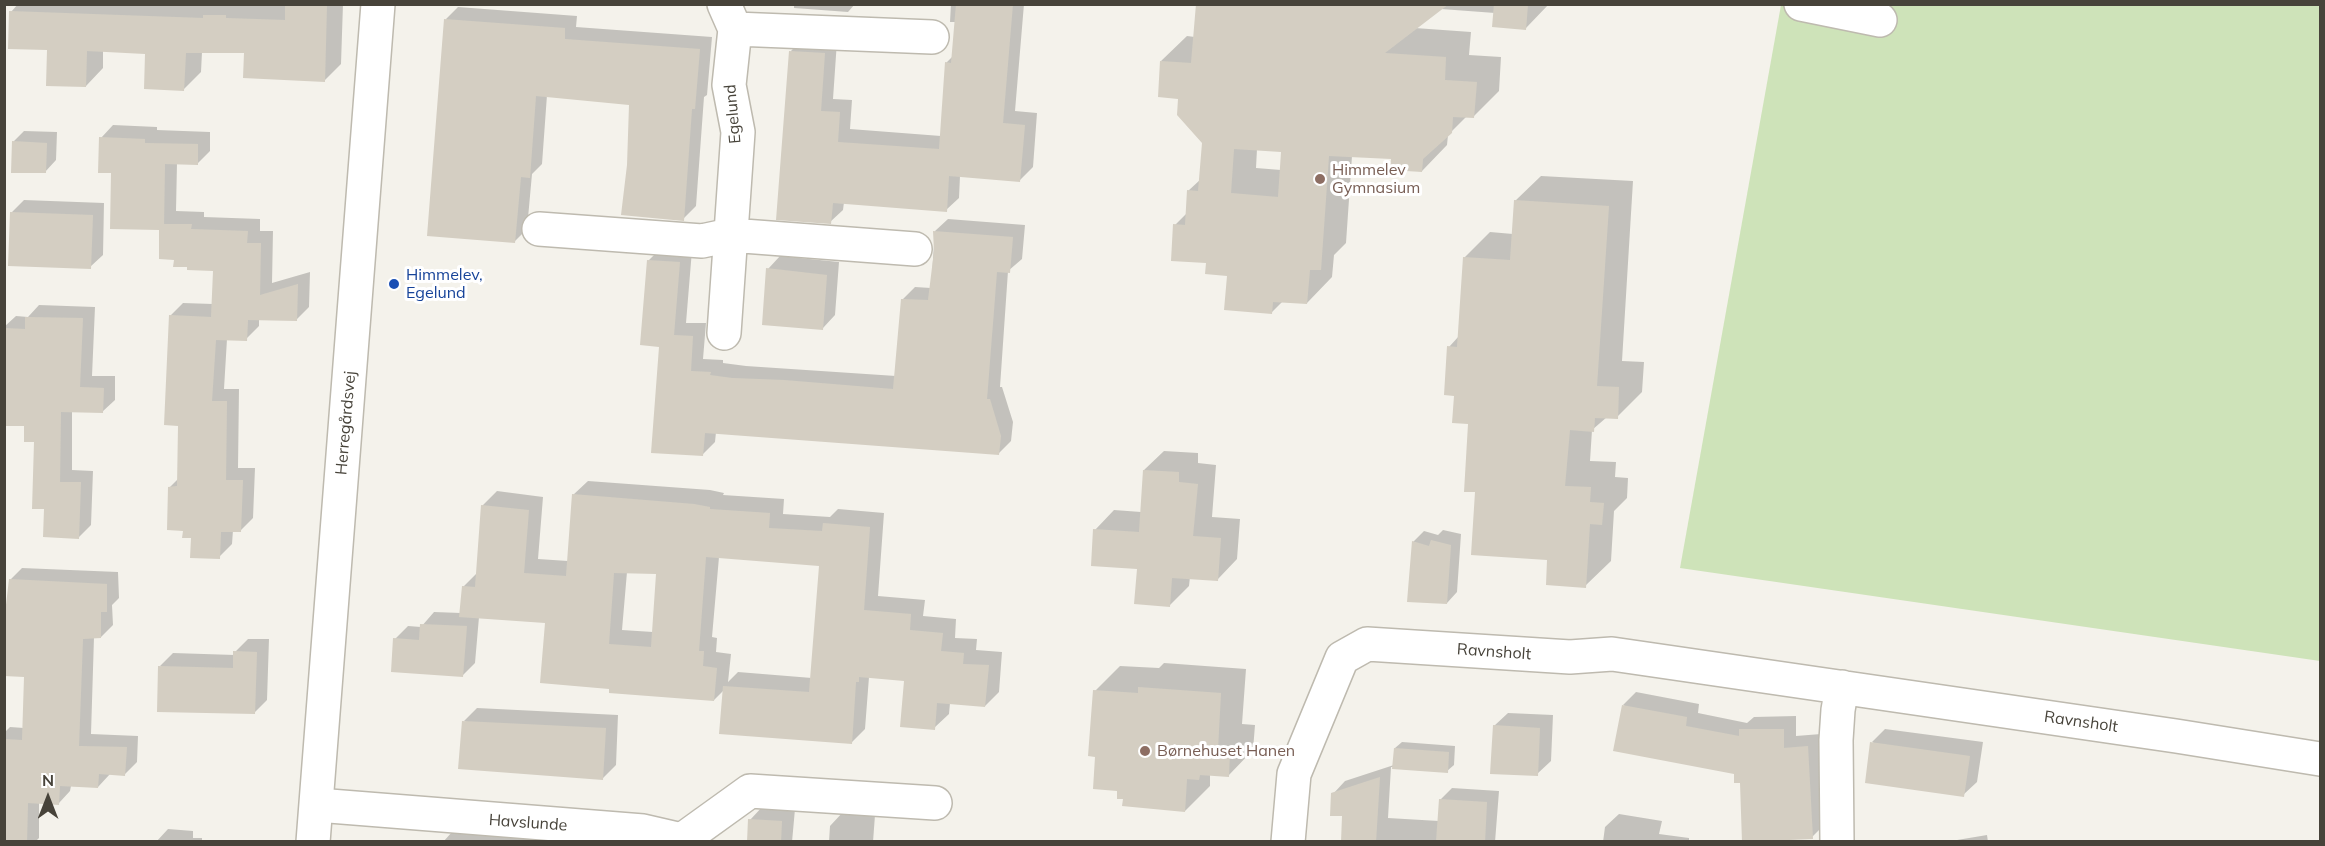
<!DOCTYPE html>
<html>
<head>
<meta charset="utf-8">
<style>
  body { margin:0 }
  #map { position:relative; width:2325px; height:846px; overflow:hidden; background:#f4f2eb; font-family:Mulish,sans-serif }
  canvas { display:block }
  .frame { position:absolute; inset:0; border:6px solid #47433a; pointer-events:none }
  .north { position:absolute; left:18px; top:768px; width:60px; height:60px; -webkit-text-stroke:4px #fff; paint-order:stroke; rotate:0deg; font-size:16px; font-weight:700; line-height:24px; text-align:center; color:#47433a }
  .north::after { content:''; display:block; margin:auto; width:21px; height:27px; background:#47433a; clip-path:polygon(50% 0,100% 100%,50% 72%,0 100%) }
</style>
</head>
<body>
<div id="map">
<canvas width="2325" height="846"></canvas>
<div class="frame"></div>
<div class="north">N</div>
</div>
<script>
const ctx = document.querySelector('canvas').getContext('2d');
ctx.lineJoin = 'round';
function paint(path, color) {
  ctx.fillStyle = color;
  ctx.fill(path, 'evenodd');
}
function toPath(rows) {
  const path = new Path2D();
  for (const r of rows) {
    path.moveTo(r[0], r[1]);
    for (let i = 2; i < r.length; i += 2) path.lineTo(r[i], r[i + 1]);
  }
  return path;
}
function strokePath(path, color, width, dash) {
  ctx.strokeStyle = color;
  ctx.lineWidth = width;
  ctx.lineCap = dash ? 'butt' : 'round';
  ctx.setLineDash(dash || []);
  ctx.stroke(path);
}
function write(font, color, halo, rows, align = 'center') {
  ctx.font = font + ' Mulish,sans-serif';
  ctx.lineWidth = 6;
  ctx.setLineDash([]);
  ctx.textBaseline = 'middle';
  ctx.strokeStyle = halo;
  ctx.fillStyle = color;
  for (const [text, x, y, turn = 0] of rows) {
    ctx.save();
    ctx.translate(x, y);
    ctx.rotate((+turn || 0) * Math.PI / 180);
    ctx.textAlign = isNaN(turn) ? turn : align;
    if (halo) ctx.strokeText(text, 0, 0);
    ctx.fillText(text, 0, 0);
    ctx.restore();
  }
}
const green = toPath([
  [1781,5,2320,5,2320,661,1680,568]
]);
const shadow = toPath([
  [18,4,343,4,341,64,324,81,245,52,202,52,201,72,184,89,146,52,103,50,103,68,86,86,11,12],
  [794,4,855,4,848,12,794,8],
  [951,4,1024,4,1015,111,1037,113,1033,167,1020,180,960,176,959,198,946,210,844,202,843,210,830,222,791,51,803,38,837,41,833,99,852,100,850,129,941,136,946,63,953,56,956,22,950,22],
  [1188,4,1549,4,1526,28,1495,13,1441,9,1415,28,1471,32,1469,55,1501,57,1499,91,1474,116,1467,116,1448,135,1447,145,1422,171,1392,158,1352,156,1346,243,1334,255,1332,277,1307,303,1283,301,1272,312,1228,274,1208,262,1175,225,1187,213,1188,191,1201,179,1203,142,1161,61,1187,36,1195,37,1197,5],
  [1257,149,1283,151,1281,170,1256,168],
  [458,7,577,16,576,27,712,37,707,95,704,97,696,206,683,219,628,165,631,103,547,95,542,164,532,174,527,229,515,241,446,19],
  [113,125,157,127,157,130,210,132,210,151,197,164,177,163,176,211,204,212,204,217,260,219,260,231,273,231,272,283,310,272,309,307,296,320,259,319,259,326,246,339,227,339,224,389,239,389,238,468,255,468,253,518,240,531,233,530,232,544,219,557,184,529,170,487,178,479,179,424,170,316,183,303,213,304,215,269,189,265,175,258,161,229,113,172,101,138],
  [24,131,57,132,56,160,45,172,13,142],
  [1541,176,1633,181,1622,361,1644,362,1642,392,1617,417,1607,417,1592,430,1590,461,1616,462,1615,477,1628,478,1627,498,1614,511,1611,561,1585,586,1549,559,1477,491,1470,422,1455,394,1449,347,1459,336,1464,258,1490,232,1513,234,1515,201],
  [24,200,104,203,103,255,90,267,11,213],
  [948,219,1025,225,1022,259,1008,271,1000,387,1002,387,1013,422,1011,441,999,453,716,432,715,442,702,455,660,345,648,261,661,248,692,250,686,323,706,323,703,359,723,360,723,363,746,366,896,376,902,300,915,287,931,288,935,231],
  [780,256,839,262,835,315,823,328,768,269],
  [39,305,95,307,92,376,115,376,115,400,102,412,72,411,72,470,93,471,91,525,79,537,46,508,36,441,26,425,4,424,4,327,16,316,28,317],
  [1164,451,1198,453,1198,463,1216,465,1212,517,1240,519,1237,559,1218,579,1190,577,1189,586,1170,605,1138,567,1095,530,1114,510,1141,512,1144,470],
  [588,481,710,490,724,493,723,495,784,499,783,514,830,517,838,509,884,513,878,596,925,600,923,616,956,619,955,638,977,639,976,650,1002,652,999,692,985,706,950,703,949,714,934,728,905,679,869,677,865,729,851,743,724,690,714,700,611,687,547,622,479,617,475,663,462,676,395,639,408,626,421,627,434,612,461,613,463,587,477,573,482,506,497,491,543,497,538,559,568,561,573,495],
  [719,557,821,565,812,678,738,672,728,682,731,654,716,652,717,638,712,637],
  [627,572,657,573,653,632,622,630],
  [1443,530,1461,534,1457,592,1447,603,1413,542,1424,531,1438,535],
  [22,568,118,572,119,598,112,605,113,625,101,637,94,637,91,734,138,736,137,762,125,774,110,774,98,787,71,786,70,791,59,803,39,802,39,838,35,842,4,842,4,733,10,727,24,728,25,675,10,580],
  [248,639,269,639,267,700,254,713,160,666,173,653,235,655,235,652],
  [1164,663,1246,669,1242,724,1255,725,1253,750,1228,776,1210,775,1210,786,1185,811,1125,798,1097,756,1095,691,1120,666,1159,668],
  [1636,692,1699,704,1698,713,1747,723,1754,717,1796,716,1796,736,1821,734,1825,824,1812,837,1788,838,1784,842,1743,842,1742,782,1736,773,1623,705],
  [477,708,618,715,616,765,603,778,464,721],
  [1508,713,1553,715,1551,761,1537,774,1494,726],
  [1885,729,1983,742,1977,782,1963,795,1872,742],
  [1402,742,1455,746,1454,765,1447,771,1391,767,1388,818,1439,821,1440,800,1452,788,1499,791,1495,842,1342,842,1344,815,1333,794,1345,781,1394,765,1395,748],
  [763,806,795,809,792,842,748,842,750,820],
  [843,812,875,815,873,842,829,842,830,826],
  [1619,814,1662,821,1659,834,1689,838,1689,842,1603,842,1605,827],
  [168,829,193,831,193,838,202,838,202,842,156,842],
  [466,830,576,842,443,842,452,832,462,833],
  [1987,835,1988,842,1945,842]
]);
const building = toPath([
  [285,4,327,4,325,82,243,78,244,53,186,53,184,91,144,89,145,54,87,51,86,87,46,86,47,50,8,49,9,11,203,18,203,15,226,15,226,18,285,20],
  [956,4,1013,4,1003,123,1025,125,1020,182,949,176,947,212,833,203,831,224,776,220,789,51,825,53,821,111,840,112,838,142,939,149,945,62,951,63],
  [1196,4,1449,4,1385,53,1446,57,1445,80,1477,82,1474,118,1453,117,1452,133,1423,159,1422,172,1390,170,1391,159,1329,156,1321,270,1310,270,1307,304,1273,302,1272,314,1224,310,1227,276,1205,274,1206,263,1171,261,1173,224,1185,225,1187,190,1198,191,1202,143,1177,115,1178,99,1158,97,1160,61,1191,63],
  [1234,149,1281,152,1278,197,1231,193],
  [1494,4,1528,4,1526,30,1492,27],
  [444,19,565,28,565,39,700,49,695,109,692,109,684,221,621,215,627,165,629,105,536,96,530,178,521,177,515,243,427,236],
  [99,137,145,139,145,143,198,144,198,165,165,164,164,224,192,224,191,229,248,231,247,243,261,243,260,295,298,284,297,321,248,320,247,341,216,340,212,401,227,401,226,480,243,480,241,532,221,532,220,559,190,558,191,538,182,538,183,531,167,530,168,487,177,486,178,426,164,425,169,315,211,317,213,271,187,270,187,267,173,267,174,260,159,259,159,230,110,229,111,173,98,173],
  [12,141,47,143,46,173,11,173],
  [1514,200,1609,206,1597,386,1619,387,1618,419,1595,418,1594,432,1570,430,1565,486,1591,487,1590,502,1604,503,1602,525,1590,524,1586,588,1546,585,1547,560,1471,555,1475,492,1464,492,1468,424,1452,423,1454,396,1444,395,1447,346,1457,347,1463,257,1510,260],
  [10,212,93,215,91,269,8,266],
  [933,231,1013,237,1010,273,997,272,987,399,990,399,1001,436,999,455,705,433,703,456,651,453,659,347,640,345,647,260,680,262,674,335,693,336,691,371,711,372,710,375,732,378,784,380,893,389,901,299,928,300,934,251],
  [766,268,827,275,823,330,762,325],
  [25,317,83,318,80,387,104,388,103,413,61,412,60,482,81,482,79,539,43,537,44,509,32,509,34,442,24,442,24,426,4,426,4,328,25,329],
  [1143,470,1179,472,1179,482,1198,484,1193,536,1221,538,1218,581,1172,578,1170,607,1134,604,1137,569,1091,566,1093,529,1139,532],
  [572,494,694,504,710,507,710,509,770,513,769,528,822,531,823,523,870,527,864,610,911,614,910,630,943,633,941,651,964,653,963,664,989,665,985,707,937,703,935,730,900,727,904,681,859,677,859,682,856,682,852,744,719,734,723,686,809,692,819,566,706,557,699,651,704,651,703,666,717,668,714,701,609,693,609,689,540,683,545,623,459,617,462,586,475,587,481,505,529,510,524,573,566,576],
  [614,573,656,574,651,647,609,644],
  [1431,540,1451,545,1447,604,1407,602,1412,541,1429,546],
  [9,579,107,584,107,612,101,612,101,638,83,639,79,746,127,747,125,776,99,774,98,788,60,786,59,805,28,803,27,842,4,842,4,739,22,740,24,677,4,676,4,622],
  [420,624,467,626,463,677,391,672,393,638,419,640],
  [233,651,257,652,255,714,157,712,158,666,233,668],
  [1138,687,1221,693,1218,749,1230,750,1229,777,1200,775,1199,780,1187,779,1185,812,1122,806,1123,799,1117,799,1117,791,1093,789,1095,757,1088,756,1093,690,1138,693],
  [1622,705,1687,717,1686,726,1739,736,1739,729,1784,729,1784,748,1808,746,1813,839,1742,842,1740,783,1734,783,1734,774,1613,751],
  [462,721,606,728,603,780,458,769],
  [1493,725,1540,728,1538,776,1490,774],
  [1870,742,1970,756,1964,797,1865,783],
  [1394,748,1449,752,1448,773,1392,769],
  [1380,777,1376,842,1341,842,1342,816,1330,816,1331,793],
  [1439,799,1487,802,1485,842,1436,842],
  [748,819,782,821,781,842,747,842]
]);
const minor = toPath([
  [1801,4,1880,20],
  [735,29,932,37],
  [539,229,702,241,730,235,915,249],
  [724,333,738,132,729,85,735,29,724,4],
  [317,805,643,831,682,840,750,791,935,803],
  [1288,842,1294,774,1342,658,1367,644,1570,657,1612,654,2176,736,2320,759],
  [1837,842,1836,740,1838,710,1842,687]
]);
const tertiary = toPath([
  [313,842,378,4]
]);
const markers = [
  [1320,179,6,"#8d6e63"],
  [394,284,6,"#1a4fb4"],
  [1145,751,6,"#8d6e63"]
];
const streetNames = [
  ["Egelund",733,114,-95],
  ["Herregårdsvej",346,423,-85],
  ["Ravnsholt",1494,652,4],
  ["Ravnsholt",2081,722,8],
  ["Havslunde",528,823,4]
];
const educationNames = [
  ["Himmelev",1332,170],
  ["Gymnasium",1332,188],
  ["Børnehuset Hanen",1157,751]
];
const transitNames = [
  ["Himmelev,",406,275],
  ["Egelund",406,293]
];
paint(green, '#cee3b9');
paint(shadow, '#0003');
paint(building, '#d4cec2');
strokePath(minor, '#bebaaf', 36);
strokePath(tertiary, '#bebaaf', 36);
strokePath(minor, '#fff', 33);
strokePath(tertiary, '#fff', 33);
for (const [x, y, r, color] of markers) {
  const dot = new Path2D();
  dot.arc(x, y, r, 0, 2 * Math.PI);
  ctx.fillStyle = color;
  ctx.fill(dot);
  strokePath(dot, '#fff', 2);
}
write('16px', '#47433a', '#fff', streetNames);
write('16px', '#785e54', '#fff', educationNames, 'left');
write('16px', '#164399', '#fff', transitNames, 'left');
</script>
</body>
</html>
